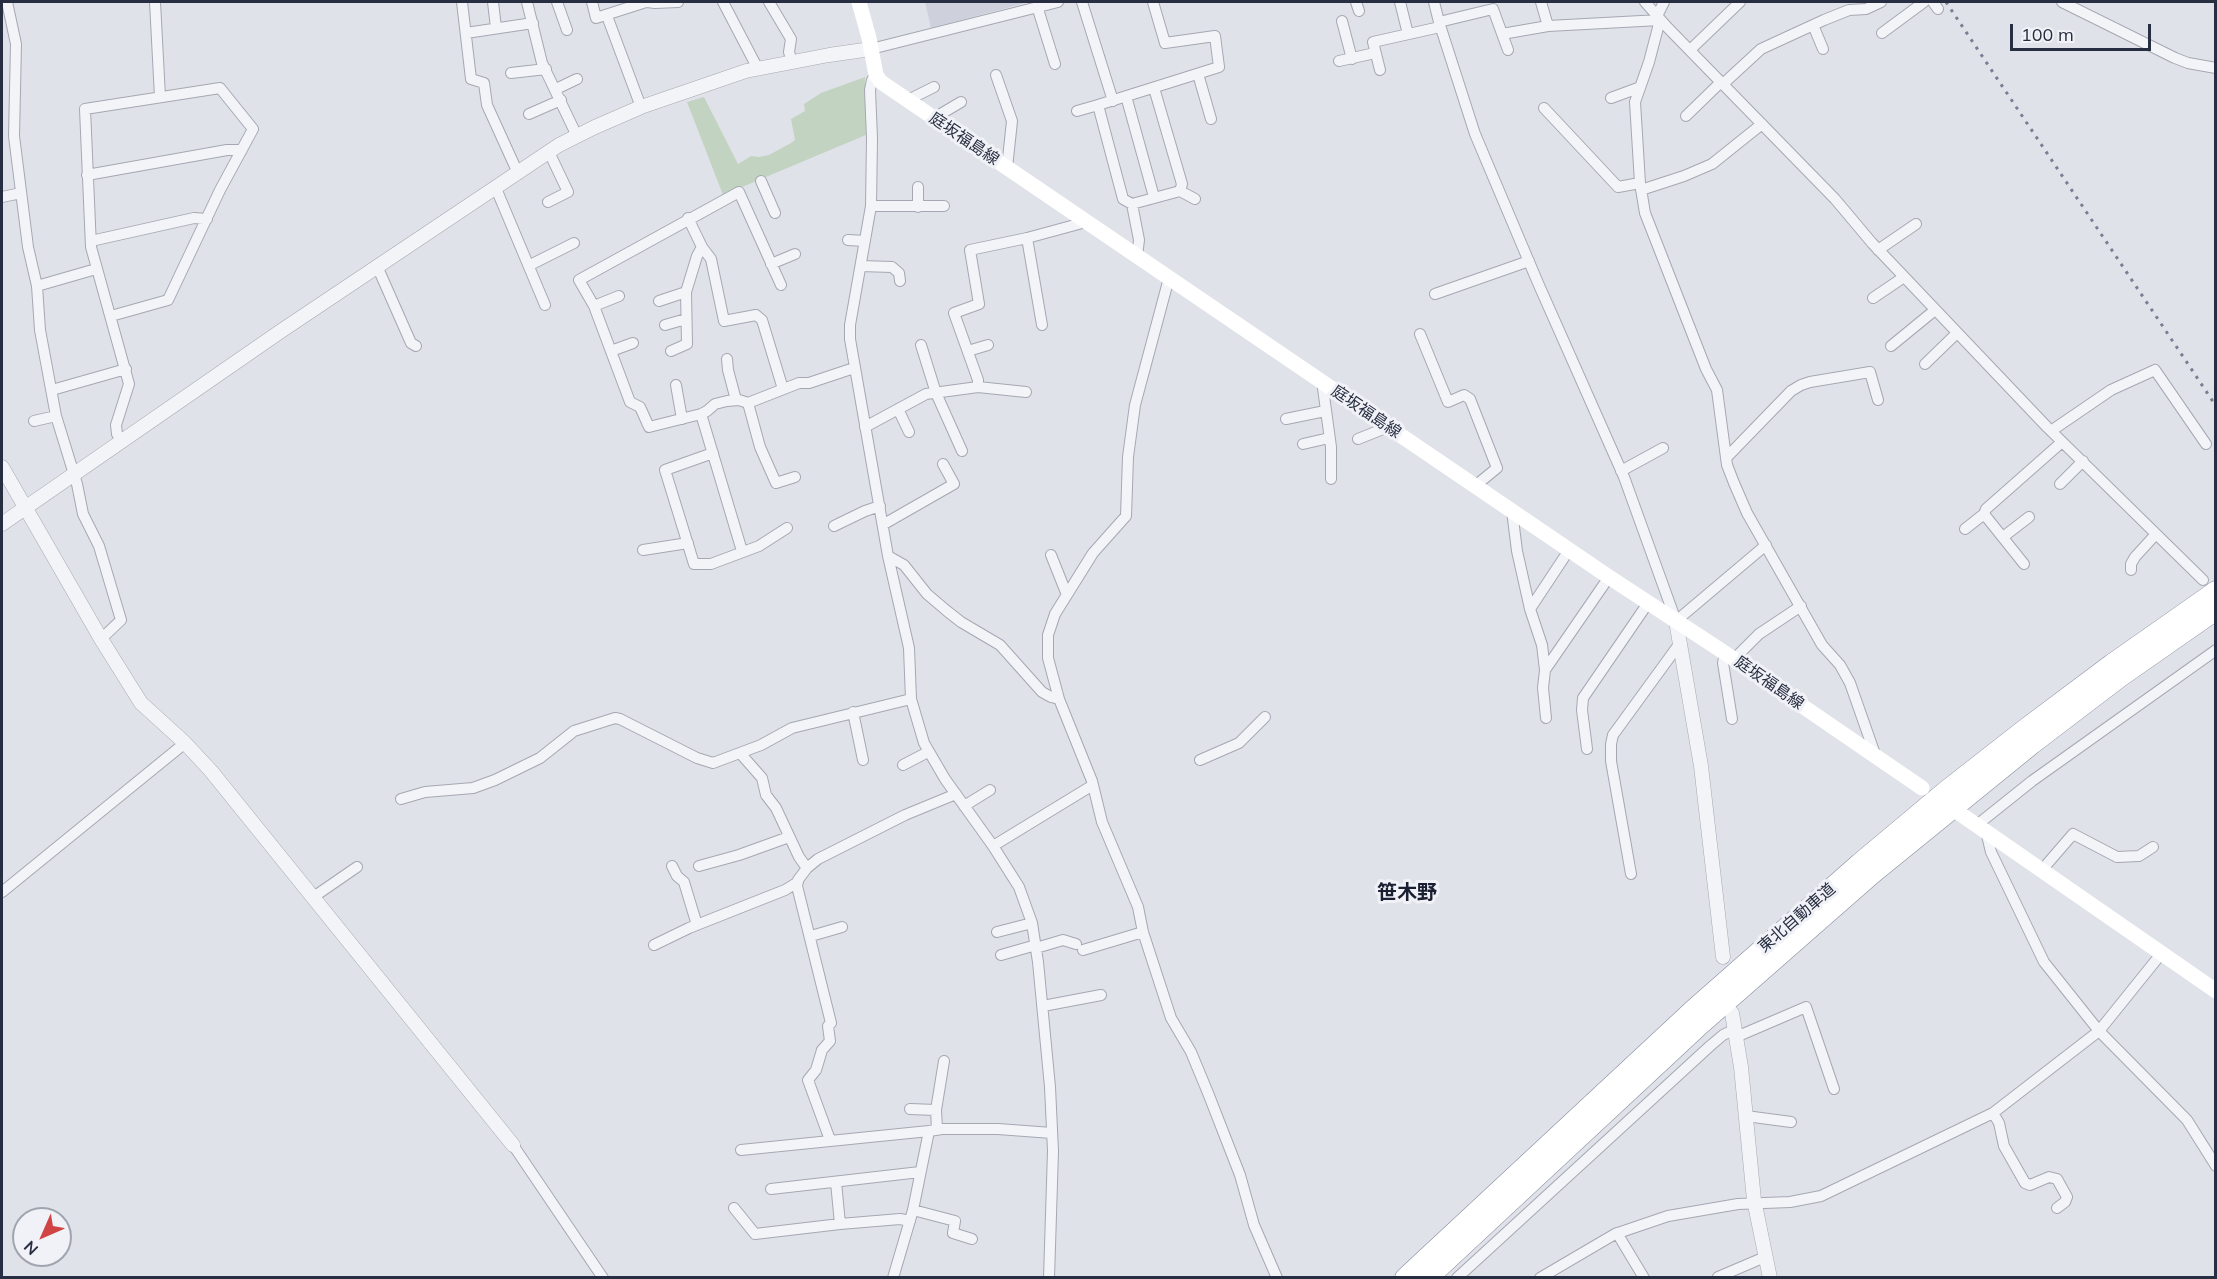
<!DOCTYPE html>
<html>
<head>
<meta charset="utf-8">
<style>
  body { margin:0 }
  #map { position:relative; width:2217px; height:1279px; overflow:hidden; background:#e0e2e9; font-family:Mulish,sans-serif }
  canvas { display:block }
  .frame { position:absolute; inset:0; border:3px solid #282e41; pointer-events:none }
  .north { position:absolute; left:12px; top:1207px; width:60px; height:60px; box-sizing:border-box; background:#f0f2f7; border:2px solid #a0a4ae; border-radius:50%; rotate:225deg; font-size:16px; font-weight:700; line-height:24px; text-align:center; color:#282e41 }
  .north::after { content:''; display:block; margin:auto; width:21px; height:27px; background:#d04444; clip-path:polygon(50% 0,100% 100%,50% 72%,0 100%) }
  .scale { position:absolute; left:2010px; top:24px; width:141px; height:27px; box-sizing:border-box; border:3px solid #282e41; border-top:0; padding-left:8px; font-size:18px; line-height:21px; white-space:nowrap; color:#282e41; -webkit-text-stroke:4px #f0f2f7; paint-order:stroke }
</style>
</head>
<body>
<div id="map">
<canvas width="2217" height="1279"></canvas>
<div class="frame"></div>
<div class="north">N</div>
<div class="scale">100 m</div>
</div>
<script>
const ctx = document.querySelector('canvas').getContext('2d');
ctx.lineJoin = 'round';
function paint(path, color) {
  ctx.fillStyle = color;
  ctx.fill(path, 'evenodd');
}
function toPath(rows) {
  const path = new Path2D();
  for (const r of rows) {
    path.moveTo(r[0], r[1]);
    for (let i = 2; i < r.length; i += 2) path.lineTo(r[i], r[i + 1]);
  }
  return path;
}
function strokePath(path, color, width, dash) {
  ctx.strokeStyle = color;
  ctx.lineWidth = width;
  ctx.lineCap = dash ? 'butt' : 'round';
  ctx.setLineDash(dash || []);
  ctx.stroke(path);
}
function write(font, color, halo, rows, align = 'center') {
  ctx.font = font + ' Mulish,"Noto Sans JP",sans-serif';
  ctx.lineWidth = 6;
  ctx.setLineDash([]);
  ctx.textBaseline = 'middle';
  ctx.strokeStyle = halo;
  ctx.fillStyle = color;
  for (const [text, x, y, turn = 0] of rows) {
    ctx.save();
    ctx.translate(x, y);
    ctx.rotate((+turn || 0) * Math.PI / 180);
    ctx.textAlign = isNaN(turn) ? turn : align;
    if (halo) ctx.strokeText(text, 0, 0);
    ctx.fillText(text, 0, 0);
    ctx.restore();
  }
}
const built = toPath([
  [925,2,1029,2,931,28]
]);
const green = toPath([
  [865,77,866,135,723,195,687,102,704,97,738,164,751,156,759,157,769,155,791,143,795,140,791,119,805,111,804,104,821,93]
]);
const minor = toPath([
  [7,2,16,44,14,136,28,247,37,286,40,330,56,416,77,484,83,514,99,546,121,620,101,639],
  [155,2,160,97],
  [462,2,471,79,484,83,487,105,517,171],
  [493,2,496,28],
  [527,2,542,63,577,136],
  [557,2,567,30],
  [592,2,596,18,646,2],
  [647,2,655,3,678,2],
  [723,2,758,69],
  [769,2,791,39,789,52,792,62],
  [1082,2,1113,101],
  [1356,2,1359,11],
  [1400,2,1408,34],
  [1434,2,1439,22,1475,134,1538,283,1624,477,1676,621,1766,545],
  [1541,2,1548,26],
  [1645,2,1667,27,1835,199,1872,243,2047,427,2203,580],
  [1933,2,1938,9],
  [2062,2,2175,58,2188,63,2216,68],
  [1037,6,1055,64],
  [607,16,641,107],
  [1657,16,1664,2],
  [1342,21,1352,59],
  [1439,22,1493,9,1508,50],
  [1813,25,1823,49],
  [466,33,533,23],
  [1882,33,1924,2],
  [1502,34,1548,26,1660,20,1649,62,1635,102,1640,183,1645,213,1706,369,1717,390,1727,465,1734,483,1747,513,1822,645,1840,665,1850,683,1876,757],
  [871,49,1058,2],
  [1690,50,1740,2],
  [1339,61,1375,53],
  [1380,70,1373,42,1440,27],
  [511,73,546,69],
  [1198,74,1211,119],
  [876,75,872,80,870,90,872,138,871,206,850,325,850,339,888,556,909,648,911,699,924,743,945,779,993,846,1019,887,1032,923,1038,962,1050,1087,1053,1151,1049,1278],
  [996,75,1012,121,1007,168],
  [1723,84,1761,49,1824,20,1849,10,1866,9,1881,2],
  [556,89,577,79],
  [1126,96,1154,197],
  [1611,98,1638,88],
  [908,100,934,87],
  [1544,108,1618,187,1640,183],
  [1077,111,1098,105],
  [529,114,561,100],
  [1686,116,1721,82],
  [934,118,961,102],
  [87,175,227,150,242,150],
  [761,181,775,213],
  [495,186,545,305],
  [918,187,918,207],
  [1641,190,1684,176,1712,164,1762,124],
  [1180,191,1195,199],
  [2,197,21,193],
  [548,202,568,192,549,152],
  [1132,204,1180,191,1182,184,1154,88],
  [871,206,944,206],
  [1027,238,1042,325],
  [848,240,865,241],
  [91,241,194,218,207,219],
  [702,247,711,259,724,321,756,315,762,320,783,389],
  [1878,250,1916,224],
  [1137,256,1139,240,1132,204,1123,199,1098,105,1219,67,1215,36,1165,43,1153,2],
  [771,264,795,254],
  [530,265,574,243],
  [377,266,411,343,416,346],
  [861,266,892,267,899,273,900,281],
  [1169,278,1135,405,1128,457,1126,516,1093,553,1055,614,1048,635,1048,658,1059,699,1092,781,1102,822,1138,907,1143,932,1171,1018,1191,1052,1208,1093,1240,1175,1254,1225,1277,1278],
  [781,285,739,192,579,280,594,306,630,402,640,407,649,427,701,414,707,411,715,404,727,401,739,400,748,403,799,383,809,383,854,368],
  [37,286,96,269],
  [1435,294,1529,261],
  [1873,298,1904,277],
  [659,301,686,292],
  [594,306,619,296],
  [111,316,168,300,220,190,253,129,220,88,85,109,91,247,129,384,116,425,117,434,123,441],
  [665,325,686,319],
  [1420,334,1448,402,1464,395,1470,399,1497,468,1475,486],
  [921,345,936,393,962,451],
  [1891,346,1935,310],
  [611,351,633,343],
  [671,351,687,344,686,292,697,256,702,247,688,218],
  [968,351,988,345],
  [727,359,728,370,736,400],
  [1925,364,1957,333],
  [1322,381,1331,447,1331,479],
  [676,385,682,419],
  [978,387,978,380,954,313,979,304,970,250,1027,238,1086,222],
  [52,390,126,369],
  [748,403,760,447,776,483,795,477],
  [898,409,909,432],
  [701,414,742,551],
  [1286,419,1325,411],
  [34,421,56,416],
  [865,427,926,394,978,387,1026,392],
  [2051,431,2111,390,2155,370,2206,444],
  [1358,439,1383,429,1385,425],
  [1303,444,1329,438],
  [713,453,665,470,694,564,711,564,759,546,787,528],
  [1726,458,1791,391,1801,385,1810,382,1870,372,1878,400],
  [1621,471,1663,448],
  [2060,484,2083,461],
  [1512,511,1517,551,1530,609,1542,645,1545,670],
  [1984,514,2024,564],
  [884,524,954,484,943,464],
  [834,526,865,511,880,506],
  [1965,529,1984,514,1986,509,2062,442],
  [2003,537,2029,517],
  [643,550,688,543],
  [1051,555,1067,595],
  [888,556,904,565,927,594,947,611,961,622,1000,645,1042,692,1051,697,1059,699],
  [2131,570,2131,564,2135,557,2156,534],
  [1530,609,1569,550],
  [1725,653,1723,663,1732,719],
  [1734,659,1759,634,1801,606],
  [853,712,863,760],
  [1546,718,1543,688,1545,670,1609,577],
  [1587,749,1582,710,1583,698,1648,603],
  [740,753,762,778,766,795,776,808,799,857,807,868],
  [1200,760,1239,743,1265,717],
  [903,765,928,752],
  [401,799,425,792,473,788,495,780,540,758,574,731,615,718,620,719,697,758,713,763,761,745,792,728,911,699],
  [964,806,990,790],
  [1977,825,2032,781,2216,650],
  [1986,831,1991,852,2044,962,2099,1031,2187,1120,2216,1166],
  [993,846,1093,785],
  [672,866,677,876,684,882,697,925],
  [699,866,739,855,789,837],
  [2041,871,2073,834,2117,857,2139,856,2153,847],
  [1631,874,1611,761,1611,744,1613,735,1680,643],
  [2,892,185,743],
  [312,898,357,867],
  [997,932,1032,923],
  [811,936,842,927],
  [654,945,689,928,785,890,798,882],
  [1036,948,1063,940,1076,944],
  [1083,950,1143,932],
  [1001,955,1036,945],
  [1043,1006,1101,995],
  [1736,1037,1806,1007,1834,1089],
  [910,1109,936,1110],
  [1993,1113,1999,1123,2004,1146,2025,1183,2030,1185,2049,1177,2057,1179,2067,1197,2065,1202,2057,1208],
  [1746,1116,1791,1122],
  [937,1130,936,1110,944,1061],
  [830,1140,808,1080,816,1070,822,1050,830,1041,828,1026,831,1023,797,886,798,880,807,868,818,859,905,815,956,794],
  [513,1145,603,1278],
  [741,1150,929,1131],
  [836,1182,840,1224],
  [771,1189,920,1172],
  [734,1208,755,1234,840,1224,900,1219,910,1221],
  [913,1210,955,1221,953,1233,972,1239],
  [1617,1233,1644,1278],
  [1718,1277,1765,1257],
  [893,1278,913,1210,929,1131,942,1129,998,1129,1052,1133],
  [1457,1278,1710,1046,1723,1035,1735,1029],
  [1540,1278,1615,1234,1668,1216,1738,1204,1790,1202,1821,1196,1993,1113,2099,1031,2161,954]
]);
const tertiary = toPath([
  [2,467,101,639,141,703,185,743,211,771,513,1145],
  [2,524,281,331,559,145,595,127,641,107,746,71,829,55,871,49],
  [1676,621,1701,766,1723,957],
  [1732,1013,1741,1067,1754,1200,1770,1278]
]);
const secondary = toPath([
  [859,2,869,38,876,75,881,82,1609,577,1725,653,1922,788],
  [1959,813,2216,991]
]);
const motorway = toPath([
  [1405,1278,1693,1010,1860,863,1946,791,2024,730,2112,664,2216,591],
  [1428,1278,1701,1024,1872,874,2032,744,2120,677,2216,610]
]);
const rail = toPath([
  [1946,2,2216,406]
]);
const streetNames = [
  ["庭坂福島線",964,139,34],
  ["庭坂福島線",1366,412,34],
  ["庭坂福島線",1769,683,35],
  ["東北自動車道",1797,918,-41]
];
const quarterNames = [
  ["笹木野",1407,893]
];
paint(built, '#ced1db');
paint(green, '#c3d3c1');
strokePath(minor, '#a5a8b3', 12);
strokePath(tertiary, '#a5a8b3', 15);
strokePath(motorway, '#878da0', 21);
strokePath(minor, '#f3f4f7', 10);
strokePath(tertiary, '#f3f4f7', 14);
strokePath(secondary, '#fff', 15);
strokePath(motorway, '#fff', 20);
strokePath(rail, '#797f93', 3, [3, 6]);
write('16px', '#282e41', '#f0f2f7', streetNames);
write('bold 20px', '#1b1f32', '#f0f2f7', quarterNames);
</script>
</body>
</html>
